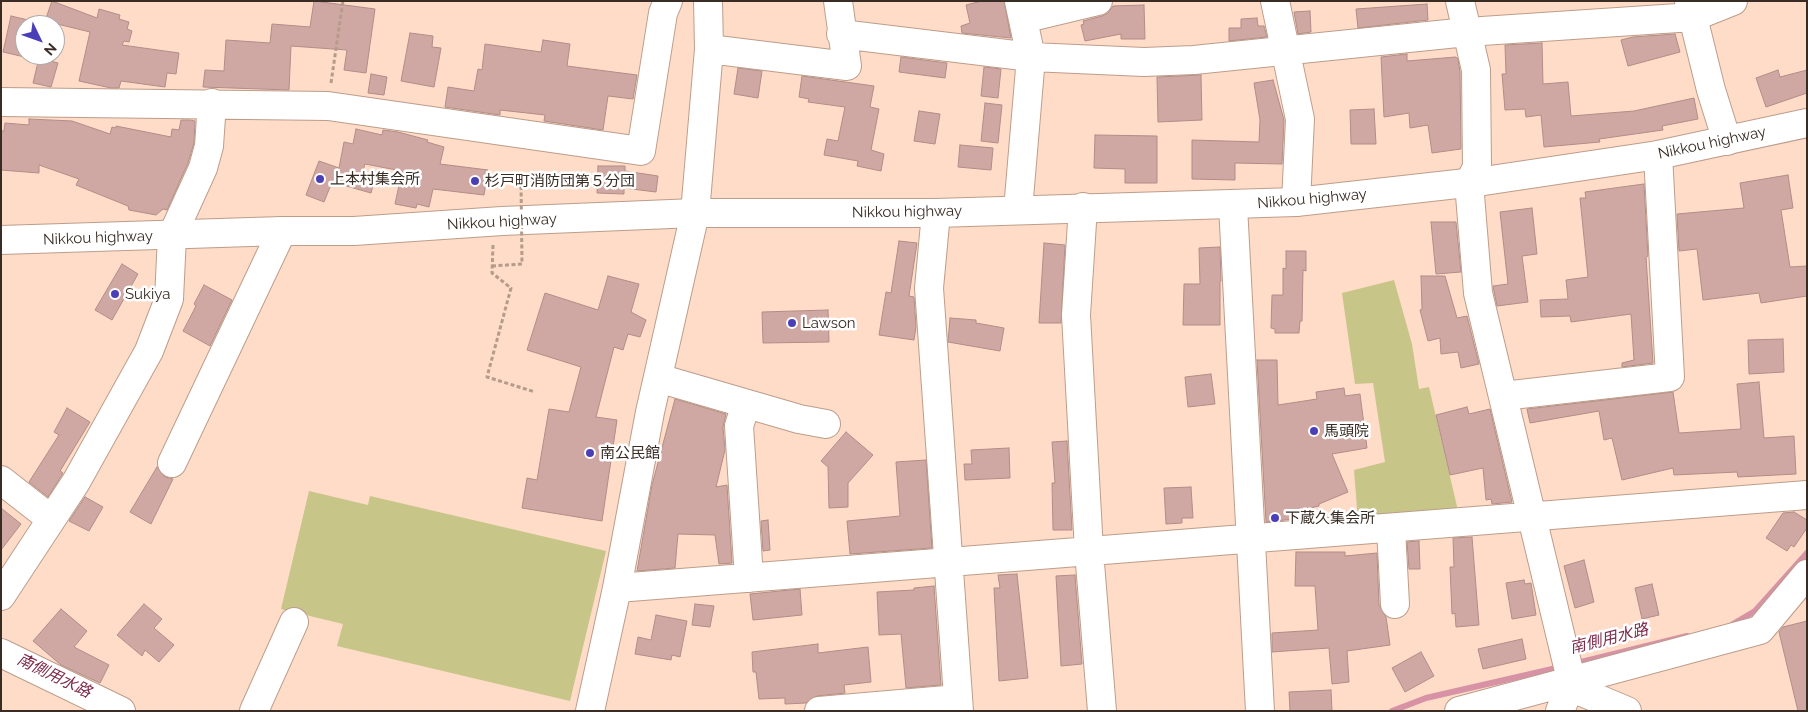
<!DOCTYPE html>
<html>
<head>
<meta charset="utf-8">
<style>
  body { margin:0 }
  #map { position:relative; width:1808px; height:712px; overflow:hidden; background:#fedcc8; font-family:Raleway,sans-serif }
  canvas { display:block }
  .frame { position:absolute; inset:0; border:2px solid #382c24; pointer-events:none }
  .north { position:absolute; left:15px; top:15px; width:50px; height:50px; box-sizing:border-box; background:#fff; border:1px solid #afaba7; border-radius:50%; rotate:132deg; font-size:14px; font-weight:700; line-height:20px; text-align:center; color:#382c24 }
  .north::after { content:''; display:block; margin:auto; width:18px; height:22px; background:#4a3fb6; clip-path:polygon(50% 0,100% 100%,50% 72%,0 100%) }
</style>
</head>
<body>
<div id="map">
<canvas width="1808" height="712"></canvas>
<div class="frame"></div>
<div class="north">N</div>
</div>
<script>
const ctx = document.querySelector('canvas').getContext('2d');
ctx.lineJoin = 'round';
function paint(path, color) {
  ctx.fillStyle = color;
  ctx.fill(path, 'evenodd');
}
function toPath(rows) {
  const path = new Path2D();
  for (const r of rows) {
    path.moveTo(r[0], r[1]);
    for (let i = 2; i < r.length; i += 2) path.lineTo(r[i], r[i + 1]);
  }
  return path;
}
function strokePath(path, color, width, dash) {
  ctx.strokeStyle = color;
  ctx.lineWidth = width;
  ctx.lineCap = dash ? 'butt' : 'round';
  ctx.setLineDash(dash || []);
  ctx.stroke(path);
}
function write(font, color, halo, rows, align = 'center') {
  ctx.font = font + ' Raleway,"Noto Sans JP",sans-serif';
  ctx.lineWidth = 5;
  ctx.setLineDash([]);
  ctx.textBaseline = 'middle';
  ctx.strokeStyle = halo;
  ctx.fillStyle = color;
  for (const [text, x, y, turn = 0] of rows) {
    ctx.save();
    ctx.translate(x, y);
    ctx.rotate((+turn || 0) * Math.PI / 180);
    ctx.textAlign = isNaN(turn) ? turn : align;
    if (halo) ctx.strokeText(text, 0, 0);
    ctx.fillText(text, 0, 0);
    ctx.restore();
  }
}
const green = toPath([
  [1394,280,1412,344,1419,389,1429,387,1459,515,1358,521,1354,470,1385,462,1373,383,1355,384,1342,293],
  [309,491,368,505,370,496,606,551,570,701,337,646,343,624,281,609]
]);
const stream = toPath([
  [1733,624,1755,611,1807,553],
  [1573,664,1687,636],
  [1392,711,1426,698,1561,667]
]);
const building = toPath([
  [52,1,97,18,99,9,120,15,119,19,129,22,127,29,132,31,129,42,124,41,122,45,179,53,176,74,167,73,165,87,121,81,119,88,111,88,79,81,90,32,45,21,52,1],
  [314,1,375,9,366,73,344,70,347,50,291,46,289,90,203,87,205,70,224,71,226,40,270,43,272,24,310,27,314,1],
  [982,1,1004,1,1011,38,962,33,961,26,970,23,966,5,982,1],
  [1427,4,1428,20,1358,28,1356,9,1427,4],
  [1144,5,1145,39,1121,39,1121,34,1085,41,1081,25,1084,24,1083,21,1102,16,1108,13,1113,6,1144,5],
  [1310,11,1311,32,1298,34,1294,12,1310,11],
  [11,16,41,23,41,25,25,25,25,55,33,55,33,59,3,52,11,16],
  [1257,18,1258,26,1264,26,1267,37,1229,41,1229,28,1241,28,1241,19,1257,18],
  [410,33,433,36,432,47,441,48,434,87,401,81,410,33],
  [1675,34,1680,52,1628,66,1621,40,1633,37,1675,34],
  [543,40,570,44,567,66,637,75,633,99,608,96,603,130,544,121,545,115,500,110,500,115,445,107,448,87,474,91,478,69,482,70,485,44,541,52,543,40],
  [1542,43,1543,84,1568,82,1571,116,1634,111,1694,98,1698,119,1662,126,1663,130,1599,139,1600,142,1544,147,1541,115,1526,117,1525,109,1505,110,1502,74,1506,74,1505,45,1542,43],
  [1407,54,1407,61,1456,57,1458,59,1460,72,1461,149,1432,153,1428,125,1410,128,1409,113,1384,117,1381,57,1407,54],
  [901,57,947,63,945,78,899,72,901,57],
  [39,58,58,63,51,87,33,83,39,58],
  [984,67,1001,69,998,98,981,96,984,67],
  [738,68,762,71,758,98,734,94,738,68],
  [1778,70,1780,77,1807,70,1807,93,1766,107,1756,78,1778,70],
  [371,74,387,77,384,95,368,93,371,74],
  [1201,75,1202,120,1158,122,1157,77,1201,75],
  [802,76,874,86,870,107,879,109,871,150,884,154,881,171,857,166,858,161,824,155,827,139,838,141,845,107,808,102,809,99,799,97,802,76],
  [1273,80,1284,120,1282,164,1235,163,1235,180,1192,179,1192,140,1259,142,1260,120,1254,83,1273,80],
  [985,103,1002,105,998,143,981,141,985,103],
  [1374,109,1376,144,1351,144,1350,110,1374,109],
  [919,111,940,114,935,144,914,141,919,111],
  [29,119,72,121,110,134,112,127,116,128,116,126,171,137,172,129,179,130,181,120,190,120,195,121,194,143,188,163,167,210,163,209,156,215,129,210,128,206,76,185,79,179,39,165,39,173,1,170,1,131,4,131,5,123,29,125,29,119],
  [356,129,382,135,383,130,398,132,428,140,427,142,444,147,440,164,488,170,484,195,433,189,429,207,417,204,416,208,395,204,402,171,365,164,361,177,374,182,371,193,332,182,324,202,306,195,319,161,339,168,344,142,353,144,356,129],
  [1095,135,1157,136,1157,183,1125,183,1125,169,1094,168,1095,135],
  [960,145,993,148,991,170,958,167,960,145],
  [598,166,625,166,625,171,658,176,656,192,624,188,624,194,597,193,598,166],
  [1788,175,1793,208,1781,210,1790,267,1807,266,1807,296,1761,303,1759,293,1703,300,1697,249,1679,251,1677,214,1744,208,1740,183,1788,175],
  [1644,184,1648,256,1646,257,1653,363,1622,367,1622,363,1634,360,1631,314,1571,322,1570,316,1541,317,1540,300,1568,299,1566,280,1588,277,1580,198,1586,198,1585,192,1644,184],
  [1532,208,1537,254,1522,256,1528,302,1497,306,1493,286,1508,284,1500,212,1532,208],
  [1431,222,1456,222,1461,272,1436,274,1431,222],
  [899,241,917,243,909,296,914,297,916,327,914,340,879,335,886,292,891,293,899,241],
  [1044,243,1065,245,1061,323,1039,323,1044,243],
  [1220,247,1221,281,1220,281,1220,325,1183,325,1184,284,1200,284,1199,248,1220,247],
  [1286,251,1306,251,1306,271,1303,270,1302,321,1300,321,1299,333,1275,333,1275,329,1271,328,1272,295,1283,295,1283,268,1286,269,1286,251],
  [122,264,138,274,112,320,95,310,122,264],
  [608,276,639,284,631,312,646,320,640,337,628,334,623,350,614,347,596,417,617,420,602,521,522,508,527,478,537,480,549,409,569,412,581,367,527,350,545,293,598,310,608,276],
  [1421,276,1445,276,1457,318,1467,316,1479,364,1461,368,1458,352,1441,354,1440,338,1428,341,1420,310,1422,309,1421,276],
  [204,285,232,300,210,346,183,331,196,306,194,304,204,285],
  [828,310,829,342,763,343,762,312,828,310],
  [950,318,976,320,976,323,1004,328,1000,351,948,342,950,318],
  [1783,339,1784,372,1749,374,1748,340,1783,339],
  [1257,360,1277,360,1278,405,1317,399,1316,392,1344,388,1345,396,1360,394,1367,448,1332,454,1348,492,1319,504,1319,506,1293,512,1294,519,1266,522,1257,360],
  [1211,374,1215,404,1188,407,1185,377,1211,374],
  [1759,382,1764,438,1794,436,1796,474,1738,477,1737,472,1674,475,1673,468,1622,480,1612,438,1604,440,1599,411,1530,423,1527,409,1673,392,1679,433,1741,429,1737,384,1759,382],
  [675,399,726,414,723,427,725,450,716,487,727,485,732,563,719,564,715,535,678,534,675,568,637,571,652,485,675,399],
  [1467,407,1469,414,1490,409,1512,502,1492,504,1491,499,1486,500,1483,468,1450,475,1436,415,1467,407],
  [67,408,90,422,60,471,63,473,48,497,29,482,59,435,54,432,67,408],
  [846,432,873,455,848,483,848,507,829,508,828,467,821,461,846,432],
  [1067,441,1072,530,1053,530,1052,483,1055,483,1052,442,1067,441],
  [1009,448,1010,478,965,480,964,464,972,464,971,450,1009,448],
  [926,460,932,548,850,554,847,521,900,516,896,462,926,460],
  [157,467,165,477,173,479,151,524,130,512,157,467],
  [1191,487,1193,518,1182,518,1182,523,1166,524,1164,488,1191,487],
  [85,497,103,507,89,531,69,521,85,497],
  [1,508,21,524,1,550,1,508],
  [1794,512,1807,520,1807,528,1794,547,1791,545,1787,551,1766,538,1783,513,1794,512],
  [768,520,770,550,763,551,761,521,768,520],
  [1472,537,1479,625,1456,627,1455,613,1452,614,1450,567,1454,567,1453,538,1472,537],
  [1419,541,1420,569,1409,569,1407,542,1419,541],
  [1296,552,1345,552,1345,556,1377,553,1379,605,1386,617,1390,645,1347,651,1349,682,1332,684,1329,648,1272,652,1272,633,1318,630,1315,586,1295,586,1296,552],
  [1584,560,1594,602,1575,608,1564,566,1584,560],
  [1017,574,1028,678,999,681,994,588,1000,588,998,575,1017,574],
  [1075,575,1082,664,1061,666,1056,576,1075,575],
  [1524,580,1525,584,1531,583,1536,615,1512,619,1506,583,1524,580],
  [1652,584,1659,615,1642,619,1635,588,1652,584],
  [934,586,941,685,906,688,901,634,879,635,877,592,914,590,914,588,934,586],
  [800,589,802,615,753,620,750,594,800,589],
  [144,604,162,619,154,628,174,645,159,662,145,650,142,656,117,635,144,604],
  [695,604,714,606,710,627,692,625,695,604],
  [61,609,87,631,74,647,109,665,100,683,61,665,33,641,61,609],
  [656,615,687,621,680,657,672,655,671,660,635,654,638,637,651,640,656,615],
  [1807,621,1807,711,1798,711,1779,632,1783,627,1807,621],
  [1522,639,1526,659,1483,669,1478,649,1522,639],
  [818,644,818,653,868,647,871,682,844,685,845,693,817,696,806,703,785,704,785,698,759,699,756,672,753,672,752,652,818,644],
  [1421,652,1434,676,1405,692,1392,668,1421,652],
  [1331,690,1332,711,1290,711,1289,692,1331,690]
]);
const path = toPath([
  [331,83,343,1],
  [493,245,492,273,511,288,487,377,535,392]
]);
const minor = toPath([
  [1275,1,1300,119,1296,202],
  [1460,1,1476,70,1477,167,1469,183,1478,293,1569,671,1570,687,1627,711],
  [1689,1,1711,90,1727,141],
  [1023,19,1098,1],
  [841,34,1031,57,1144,62,1194,60,1467,32,1693,17,1733,1],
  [709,49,847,66,838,1],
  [1,102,328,106,641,151,663,13,668,1],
  [1233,206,1260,711],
  [1083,207,1076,315,1089,551,1102,711],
  [1018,210,1031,57,1019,1],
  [936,213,929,288,959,711],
  [658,378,799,419,826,424],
  [1503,396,1670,377,1658,155],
  [746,404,739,426,749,578],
  [172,463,282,231],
  [1,480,51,519],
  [1391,529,1395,604],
  [617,588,1807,495],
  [1,596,76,482,149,351,169,299,172,236,203,168,209,146,212,103],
  [1,653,121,711],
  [254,711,294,622],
  [590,711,617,588,650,412,695,213,709,49,708,1],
  [819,711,958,699],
  [1459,711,1760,630,1807,574],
  [1560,711,1570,687]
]);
const highway = toPath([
  [1,240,282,231,354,231,502,221,695,213,936,213,1296,202,1484,181,1658,155,1807,123]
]);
const pathBridge = toPath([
  [492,266,522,264,521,182,495,182]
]);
const markers = [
  [320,179,5,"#4a3fb6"],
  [475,181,5,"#4a3fb6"],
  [115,294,5,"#4a3fb6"],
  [792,323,5,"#4a3fb6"],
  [1314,431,5,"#4a3fb6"],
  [590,453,5,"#4a3fb6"],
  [1275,518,5,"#4a3fb6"]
];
const streetNames = [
  ["Nikkou highway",1712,143,-12],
  ["Nikkou highway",1312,199,-5],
  ["Nikkou highway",907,212,-1],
  ["Nikkou highway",502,222,-3],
  ["Nikkou highway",98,238,-2]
];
const poiNames = [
  ["上本村集会所",330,179],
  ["杉戸町消防団第５分団",485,181],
  ["Sukiya",125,294],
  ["Lawson",802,323],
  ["馬頭院",1324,431],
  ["南公民館",600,453],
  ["下蔵久集会所",1285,518]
];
const waterNames = [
  ["南側用水路",1609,639,-14],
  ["南側用水路",54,676,26]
];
paint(green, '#c7c588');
strokePath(stream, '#d792a6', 6);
paint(building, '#cfa8a3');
strokePath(building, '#b28c87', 1);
strokePath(minor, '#bd9d8a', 30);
strokePath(highway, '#bd9d8a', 30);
strokePath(path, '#b59b8c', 3, [4, 2.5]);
strokePath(minor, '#fff', 28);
strokePath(highway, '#fff', 28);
strokePath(pathBridge, '#b59b8c', 3, [4, 2.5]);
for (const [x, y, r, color] of markers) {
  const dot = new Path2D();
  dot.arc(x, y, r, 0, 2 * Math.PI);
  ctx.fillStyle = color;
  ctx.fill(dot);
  strokePath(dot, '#fff', 2);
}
write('15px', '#382c24', '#fff', streetNames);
write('15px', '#382c24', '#fff', poiNames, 'left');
write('italic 16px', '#7d2b4a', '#fff', waterNames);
</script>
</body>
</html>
